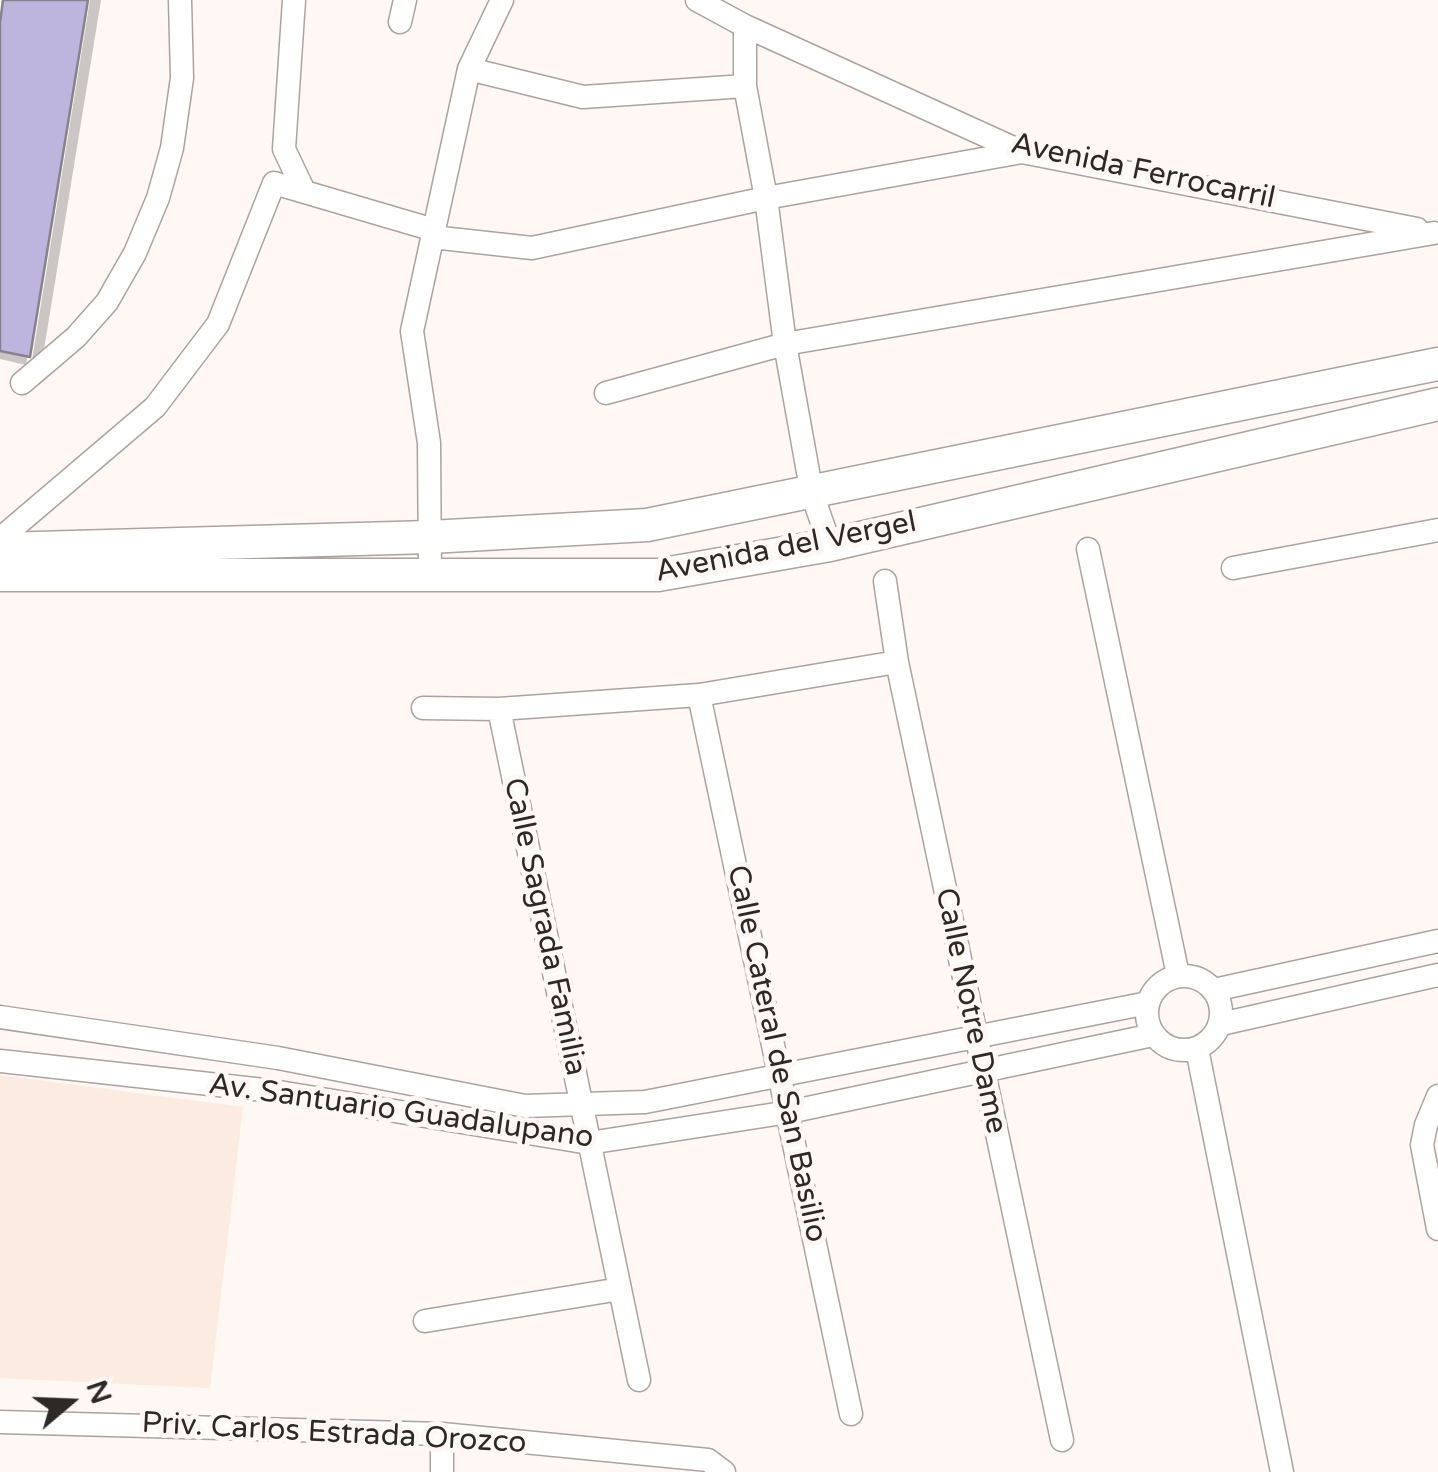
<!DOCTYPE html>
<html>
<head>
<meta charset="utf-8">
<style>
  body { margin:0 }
  #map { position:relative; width:1438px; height:1472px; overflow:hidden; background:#fef7f4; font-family:"Varela Round",sans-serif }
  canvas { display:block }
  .north { position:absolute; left:20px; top:1352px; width:100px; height:100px; -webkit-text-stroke:8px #fef7f4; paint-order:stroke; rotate:71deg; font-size:28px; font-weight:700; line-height:40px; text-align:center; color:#2d2927 }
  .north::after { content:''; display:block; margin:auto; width:35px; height:45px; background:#2d2927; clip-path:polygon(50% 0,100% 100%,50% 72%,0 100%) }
</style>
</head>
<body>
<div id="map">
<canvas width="1438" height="1472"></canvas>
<div class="north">N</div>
</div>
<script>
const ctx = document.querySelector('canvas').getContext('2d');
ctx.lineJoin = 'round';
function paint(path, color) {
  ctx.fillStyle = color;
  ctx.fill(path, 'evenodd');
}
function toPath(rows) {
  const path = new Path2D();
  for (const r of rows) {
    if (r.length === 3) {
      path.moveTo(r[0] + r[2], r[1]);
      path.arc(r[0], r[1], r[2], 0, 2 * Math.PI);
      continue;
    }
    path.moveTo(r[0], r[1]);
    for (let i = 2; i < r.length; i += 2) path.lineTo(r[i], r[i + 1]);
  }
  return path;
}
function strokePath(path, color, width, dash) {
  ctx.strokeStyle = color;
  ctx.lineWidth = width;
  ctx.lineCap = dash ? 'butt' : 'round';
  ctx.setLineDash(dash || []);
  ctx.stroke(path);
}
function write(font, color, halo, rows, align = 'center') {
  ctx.font = font + ' "Varela Round",sans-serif';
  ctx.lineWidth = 10;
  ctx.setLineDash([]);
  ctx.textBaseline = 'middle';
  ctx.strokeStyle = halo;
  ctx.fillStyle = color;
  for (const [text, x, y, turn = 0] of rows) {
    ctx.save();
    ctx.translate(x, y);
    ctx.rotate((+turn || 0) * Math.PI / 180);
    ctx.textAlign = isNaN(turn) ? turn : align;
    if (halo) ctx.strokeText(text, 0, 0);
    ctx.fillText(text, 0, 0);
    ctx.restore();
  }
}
const education = toPath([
  [0,1075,243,1107,210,1388,0,1378]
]);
const shadow = toPath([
  [6,0,85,0,26,365,0,359,0,42],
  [90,0,101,0,41,368,31,366]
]);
const building = toPath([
  [3,0,88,0,30,357,0,351,0,23,3,0]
]);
const street = toPath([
  [294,0,284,149,303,189],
  [697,0,745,26,1022,152,1417,229],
  [400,22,405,0],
  [745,26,745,86,766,198,785,344,812,494,830,545],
  [469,69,583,97,745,86],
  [432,237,532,248,766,198,1022,152],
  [22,383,76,337,107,302,135,253,158,198,172,148,182,78,180,0],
  [606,393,785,344,1434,233],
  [0,539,155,407,218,324,274,183,434,230],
  [1088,549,1178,975],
  [1233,568,1438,530],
  [430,577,429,443,412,331,469,69,502,0],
  [885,581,897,662,1062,1440],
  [699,695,851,1414],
  [423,708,499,709,699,695,897,662],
  [499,709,639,1380],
  [1184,1013,37],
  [1214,990,1438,941],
  [0,1017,278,1058,525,1106,645,1102,1148,1003],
  [1221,1024,1438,975],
  [1197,1049,1282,1472],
  [0,1061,273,1091,589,1143,789,1112,1153,1035],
  [1438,1096,1426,1125,1422,1145,1438,1229],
  [425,1321,620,1289],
  [0,1422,442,1434,708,1460,724,1472],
  [442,1472,442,1434]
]);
const secondary = toPath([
  [0,549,430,537,647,525,1438,364],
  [0,575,658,575,830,545,1438,404]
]);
const streetNames = [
  ["Avenida Ferrocarril",1143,172,12],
  ["Avenida del Vergel",786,548,-11],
  ["Calle Sagrada Familia",544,927,78],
  ["Calle Notre Dame",970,1011,78],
  ["Calle Cateral de San Basilio",776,1054,78],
  ["Av. Santuario Guadalupano",401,1112,8],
  ["Priv. Carlos Estrada Orozco",334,1434,3]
];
paint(education, '#fcebe0');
paint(shadow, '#0003');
paint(building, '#beb5de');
strokePath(building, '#85838c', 2.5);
strokePath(street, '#ada39e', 25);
strokePath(secondary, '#ada39e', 35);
strokePath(street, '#fff', 22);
strokePath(secondary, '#fff', 32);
write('30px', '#2d2927', '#fef7f4', streetNames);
</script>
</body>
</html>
